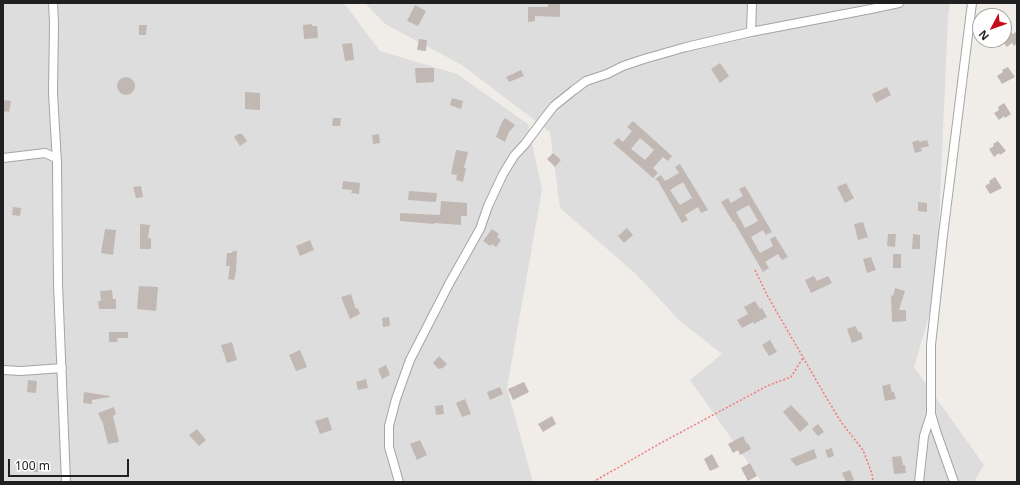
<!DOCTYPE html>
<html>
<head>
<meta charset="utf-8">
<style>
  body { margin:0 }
  #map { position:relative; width:1020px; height:485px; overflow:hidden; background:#f0ede8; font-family:"Noto Sans",sans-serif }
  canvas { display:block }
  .frame { position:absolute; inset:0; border:4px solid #202020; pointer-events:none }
  .north { position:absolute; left:972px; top:8px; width:40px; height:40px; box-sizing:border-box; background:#fff; border:1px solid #a6a6a6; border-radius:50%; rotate:229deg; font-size:11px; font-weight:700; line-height:16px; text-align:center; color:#202020 }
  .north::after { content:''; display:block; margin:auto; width:14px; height:18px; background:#c50c1c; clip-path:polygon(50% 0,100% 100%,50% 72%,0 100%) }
  .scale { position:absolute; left:8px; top:459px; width:121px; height:18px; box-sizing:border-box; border:2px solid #202020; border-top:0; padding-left:5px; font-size:12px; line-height:14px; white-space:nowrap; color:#202020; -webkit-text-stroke:3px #fff; paint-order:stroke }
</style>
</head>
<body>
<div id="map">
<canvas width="1020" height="485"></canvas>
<div class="frame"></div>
<div class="north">N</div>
<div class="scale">100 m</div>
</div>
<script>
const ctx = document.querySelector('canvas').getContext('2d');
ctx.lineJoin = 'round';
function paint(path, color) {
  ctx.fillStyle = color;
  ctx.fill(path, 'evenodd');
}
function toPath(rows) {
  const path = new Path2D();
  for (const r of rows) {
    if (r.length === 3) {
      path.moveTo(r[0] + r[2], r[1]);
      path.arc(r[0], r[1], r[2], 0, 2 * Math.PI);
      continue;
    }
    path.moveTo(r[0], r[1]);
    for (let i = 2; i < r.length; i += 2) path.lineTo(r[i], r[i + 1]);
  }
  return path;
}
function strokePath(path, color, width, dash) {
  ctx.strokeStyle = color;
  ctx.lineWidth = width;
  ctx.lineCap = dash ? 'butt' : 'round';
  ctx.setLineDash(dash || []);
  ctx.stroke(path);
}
const residential = toPath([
  [3,3,344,3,380,51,457,74,528,124,542,190,507,388,533,482,3,482],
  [365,3,950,3,948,16,936,292,914,367,984,465,974,482,762,482,690,380,722,354,679,320,636,274,560,208,550,132,462,65,385,24]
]);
const building = toPath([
  [548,3,560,3,560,17,535,16,535,21,528,22,528,7,548,7],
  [415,5,426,11,418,26,407,21],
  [312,24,312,26,317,26,318,38,304,39,303,25],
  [139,25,147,25,146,35,139,35],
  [1010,31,1013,34,1017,31,1017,43,1014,46,1012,43,1007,47,1002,41,1004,40,1006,37,1005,36],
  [419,39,427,40,426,51,417,50],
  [352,43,354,60,345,61,342,44],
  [720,63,729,76,720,83,711,69],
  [1008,67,1015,77,1002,84,997,76,1003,72,1002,70],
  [415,68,434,68,434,82,416,83],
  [521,70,524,76,509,82,506,77],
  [126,86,9],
  [887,87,891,95,876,103,872,94],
  [245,92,260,93,260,110,245,109],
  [452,98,463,101,461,109,450,105],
  [3,100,11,101,9,112,3,111],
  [1004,103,1011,114,1005,118,1004,116,999,120,994,113,999,110,998,107],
  [333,118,341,118,340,126,332,126],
  [505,118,515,125,509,132,505,142,496,137,502,122],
  [633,121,672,156,668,161,663,157,653,168,658,173,653,178,613,143,618,138,623,142,632,131,627,127],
  [640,138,654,150,645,160,631,149],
  [238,134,242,134,247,141,240,146,234,137],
  [379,134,380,143,373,144,372,135],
  [919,140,919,142,927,140,929,146,921,148,922,151,915,153,912,142],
  [998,141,1006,151,1000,155,999,153,994,157,989,149,994,146,993,144],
  [456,150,468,152,464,168,466,168,463,182,456,180,457,175,451,174],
  [553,153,561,160,555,167,547,159],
  [680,164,708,210,701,213,698,207,685,215,688,220,682,223,658,181,655,179,661,175,665,181,679,173,675,167],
  [683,182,692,198,680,205,670,190],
  [995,177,1002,188,990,194,985,186,990,183,989,181],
  [343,181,360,183,359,194,351,193,352,190,342,189],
  [846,183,854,198,845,203,837,187],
  [141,186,143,197,136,198,133,187],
  [745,186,772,232,766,235,763,230,751,237,760,253,773,246,770,239,775,236,788,257,782,260,778,254,765,262,769,268,763,272,734,222,733,222,721,202,728,198,731,203,743,196,739,189],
  [749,205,758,221,745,228,736,212],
  [409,191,437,193,436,202,408,200],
  [441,201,467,203,467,216,461,216,461,225,434,223,434,224,400,221,400,213,440,215],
  [918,202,927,203,927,212,918,211],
  [13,207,21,208,20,216,12,215],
  [863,222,868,237,858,240,854,224],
  [140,224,150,225,148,238,151,238,151,249,140,249],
  [627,228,633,235,624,243,618,236],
  [105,229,116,230,113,255,101,253],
  [492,229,499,234,497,237,501,240,496,247,492,244,490,246,483,241],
  [888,234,896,234,895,247,887,246],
  [913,234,920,235,920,249,912,249],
  [310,240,314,250,300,256,296,246],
  [233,251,237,251,236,272,234,280,228,279,230,266,226,266,227,253,232,253],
  [893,254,901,254,901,268,893,268],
  [871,257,876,270,867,273,863,259],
  [814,276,817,281,828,276,832,283,811,293,805,280],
  [139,286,158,287,156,311,137,309],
  [895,288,905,291,899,310,906,310,906,321,892,322,891,295,893,296],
  [112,290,113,299,116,299,116,309,99,309,98,301,101,301,100,291],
  [351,294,356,309,358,308,360,314,350,319,341,297],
  [755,301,760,309,762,308,767,317,754,324,753,322,742,328,737,320,748,314,744,307],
  [389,317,390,326,383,327,382,318],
  [855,326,859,333,861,332,863,339,852,343,847,329],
  [109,332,128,332,128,338,117,338,118,342,109,342],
  [770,340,777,352,769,356,762,345],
  [232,342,237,360,227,363,221,345],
  [300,350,307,367,296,371,289,355],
  [439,356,447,364,443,368,438,369,433,363],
  [386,365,390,375,382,379,378,369],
  [366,379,368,388,358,390,356,382],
  [28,380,37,381,36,393,27,392],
  [524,382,529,392,513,400,508,389],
  [890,384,892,392,894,392,896,399,885,401,882,386],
  [500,387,503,394,490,400,487,392],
  [84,392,110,396,110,397,92,400,92,404,83,403],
  [465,399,471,414,462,417,456,403],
  [443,405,444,414,436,415,435,406],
  [791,405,809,424,800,432,783,412],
  [114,407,116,414,113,416,119,442,108,444,102,420,101,420,98,413],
  [552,416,556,424,543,432,538,424],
  [328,417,332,430,320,434,315,421],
  [818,424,824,432,818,436,812,429],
  [197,429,206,440,199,446,189,435],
  [743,436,747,444,748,443,751,449,740,455,738,450,733,453,728,444],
  [420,440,427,455,417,460,410,444],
  [832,448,834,456,828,458,825,450],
  [814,449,817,458,796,466,790,459],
  [712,454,719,467,710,471,704,459],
  [901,456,903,465,905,465,906,473,894,474,892,457],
  [33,462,43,462,42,472,33,472],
  [750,463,757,476,748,481,741,468],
  [850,470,854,480,849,482,846,482,842,473]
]);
const path = toPath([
  [755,270,767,295,826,397,841,422,863,450,872,474,873,482],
  [593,482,659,444,767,386,791,377,803,358]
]);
const minor = toPath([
  [53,3,54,23,53,93,57,163,58,284,66,482],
  [751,32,752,3],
  [3,158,45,153,56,158],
  [3,370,21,371,62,368],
  [399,482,389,447,389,426,396,399,410,360,449,284,480,229,488,206,503,174,514,156,525,144,546,116,554,106,574,90,586,81,607,74,623,66,644,59,686,47,751,32,871,9,899,3],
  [919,482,924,436,931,414],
  [954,482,936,431,931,414,931,345,943,235,972,3]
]);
paint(residential, '#dedddd');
paint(building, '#c1b8b4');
strokePath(minor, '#a4a4a4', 10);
strokePath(path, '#f27977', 1.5, [2, 2]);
strokePath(minor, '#fff', 8);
</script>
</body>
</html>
